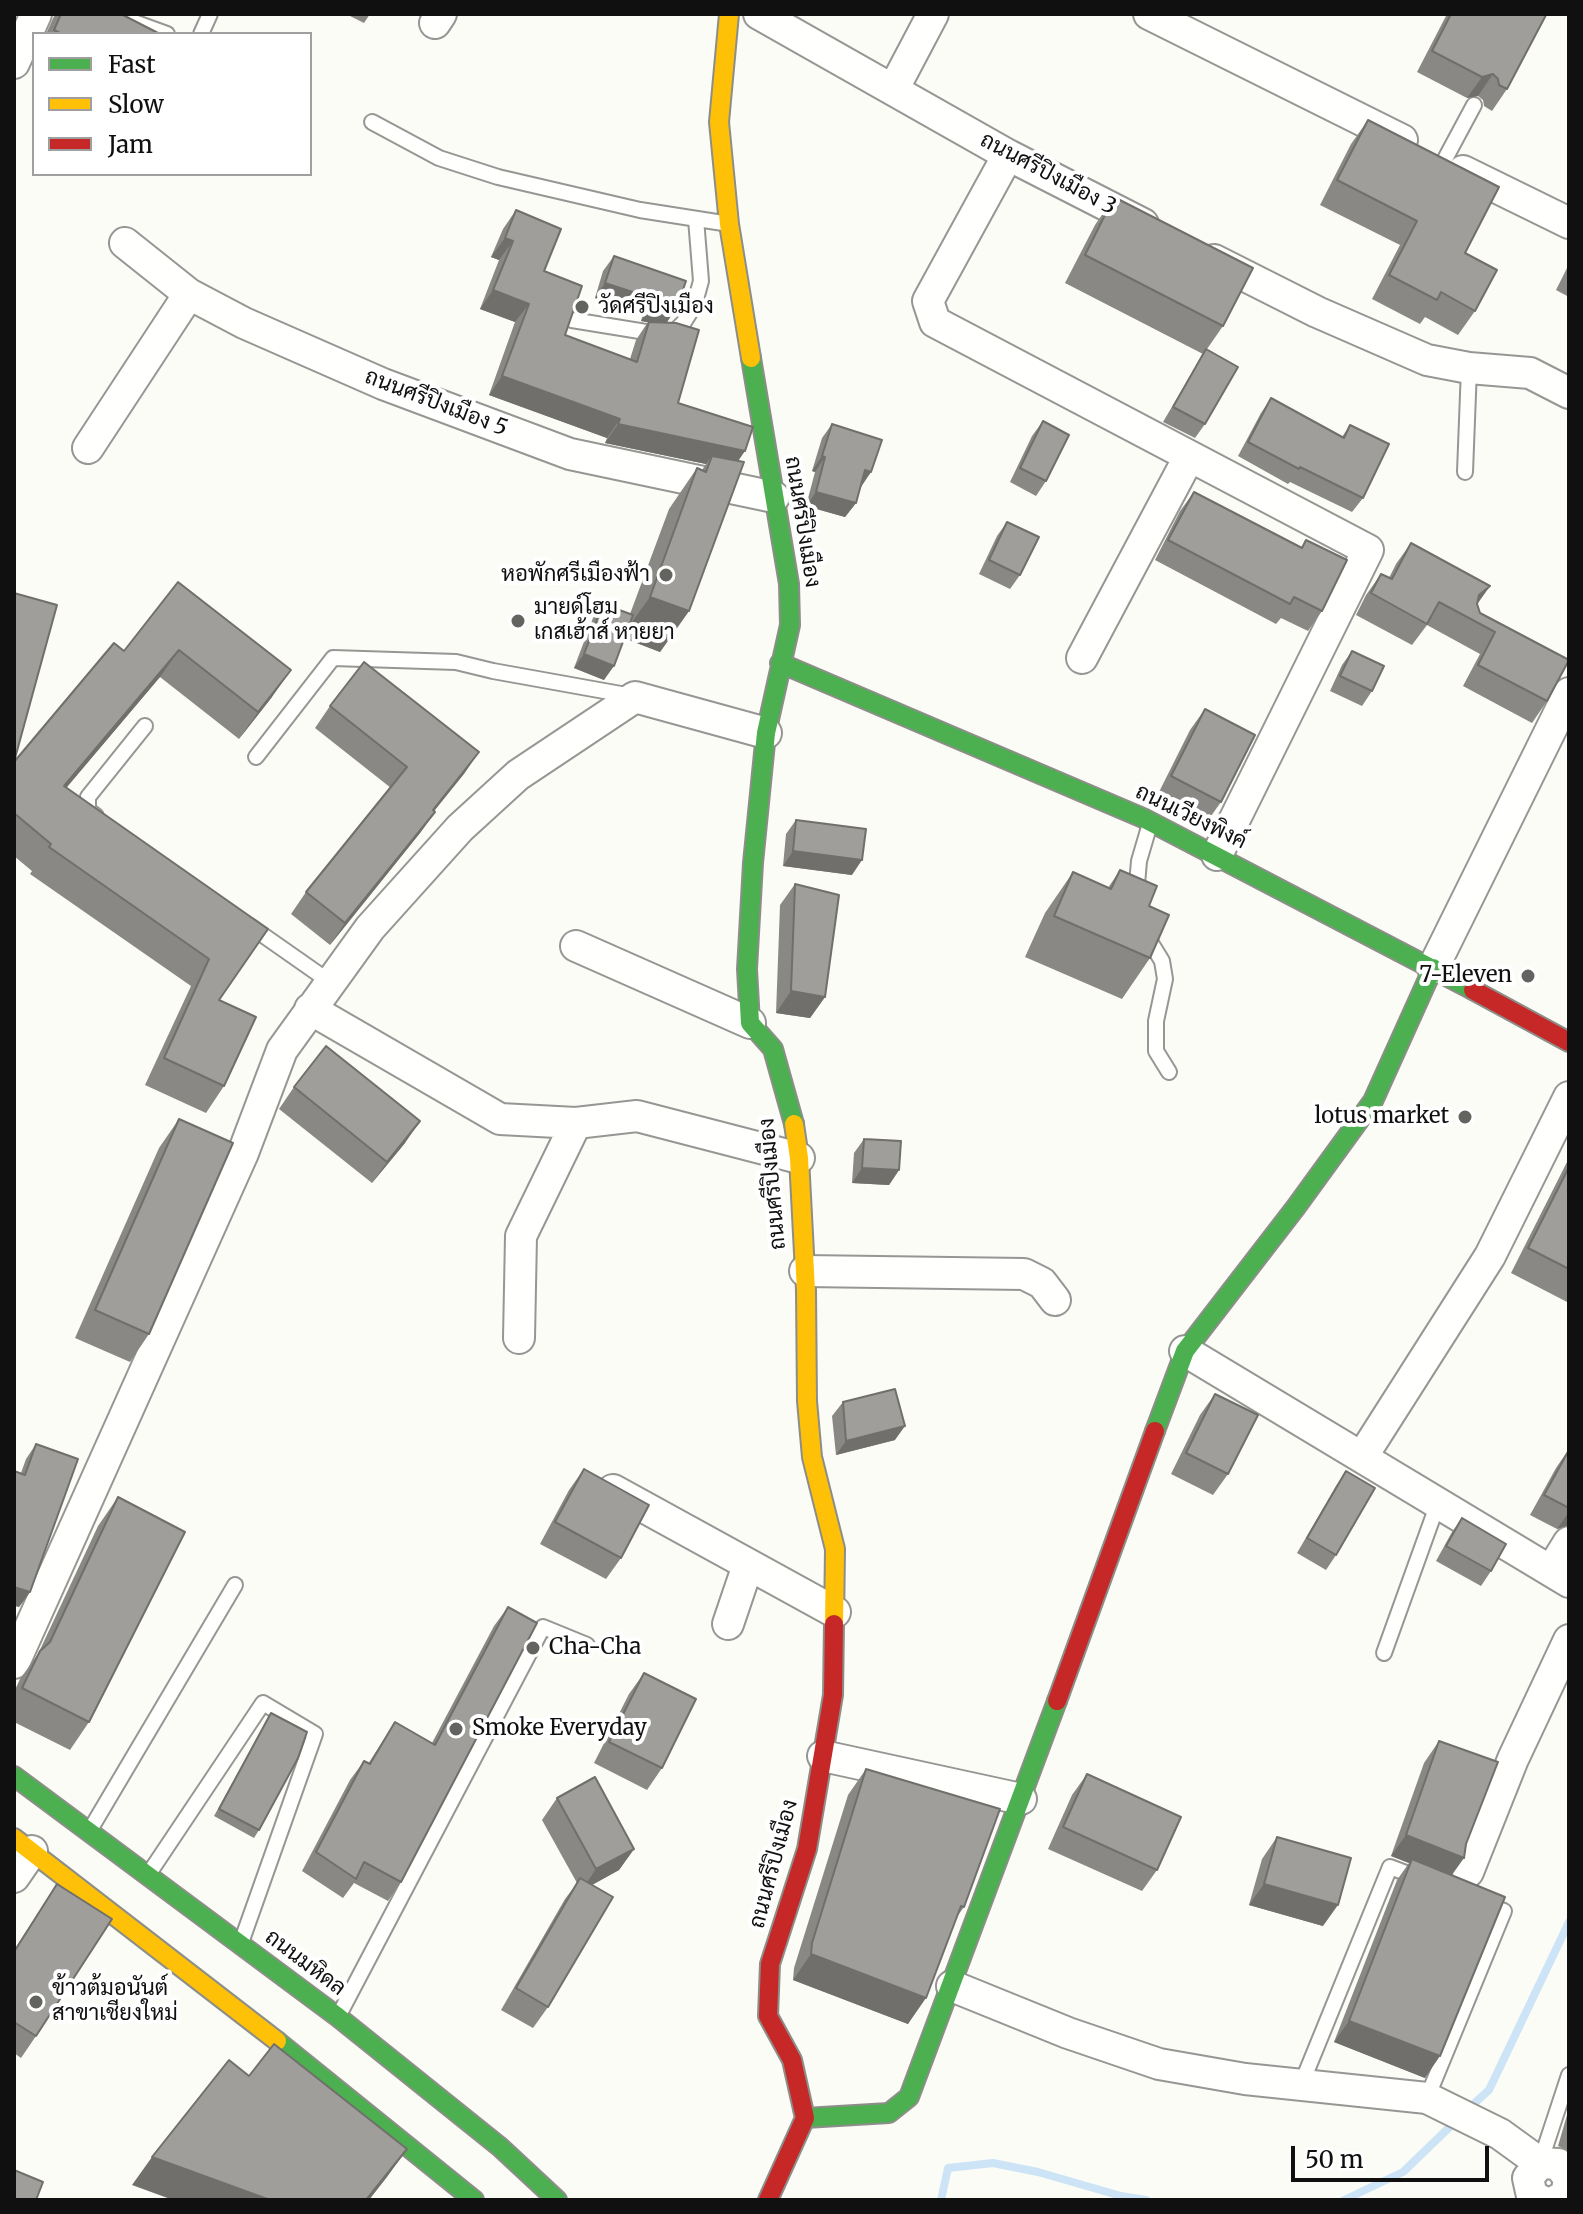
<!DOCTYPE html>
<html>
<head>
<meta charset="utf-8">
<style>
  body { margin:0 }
  #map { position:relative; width:1583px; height:2214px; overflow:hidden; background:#fcfcf6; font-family:Merriweather,serif }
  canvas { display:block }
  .frame { position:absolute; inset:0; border:16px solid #101010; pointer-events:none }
  .legend { position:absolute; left:32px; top:32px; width:280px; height:144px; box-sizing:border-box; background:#fff; border:2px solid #9f9f9f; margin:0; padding:10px 14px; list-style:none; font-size:24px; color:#101010 }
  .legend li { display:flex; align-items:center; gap:16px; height:40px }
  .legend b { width:40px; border:2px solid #9f9f9f }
  .scale { position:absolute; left:1291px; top:2146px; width:198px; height:36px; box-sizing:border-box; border:4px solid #101010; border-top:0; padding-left:10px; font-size:24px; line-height:28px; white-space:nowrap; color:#101010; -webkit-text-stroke:6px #fff; paint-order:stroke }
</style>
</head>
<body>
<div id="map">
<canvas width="1583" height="2214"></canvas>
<div class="frame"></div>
<ul class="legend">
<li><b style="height:10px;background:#4caf50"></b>Fast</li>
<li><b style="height:10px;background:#ffc107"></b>Slow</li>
<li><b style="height:10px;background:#c62828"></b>Jam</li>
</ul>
<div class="scale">50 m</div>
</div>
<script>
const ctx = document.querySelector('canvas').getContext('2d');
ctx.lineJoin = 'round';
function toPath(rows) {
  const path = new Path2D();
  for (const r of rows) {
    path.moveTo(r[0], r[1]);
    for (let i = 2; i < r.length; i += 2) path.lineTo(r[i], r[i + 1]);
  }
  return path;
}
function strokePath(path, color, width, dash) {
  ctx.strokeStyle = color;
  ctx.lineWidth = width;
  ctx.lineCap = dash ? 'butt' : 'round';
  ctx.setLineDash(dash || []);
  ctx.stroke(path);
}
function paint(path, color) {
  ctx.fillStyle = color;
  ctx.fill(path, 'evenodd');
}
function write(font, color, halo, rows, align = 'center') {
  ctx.font = font + ' Merriweather,Sarabun,serif';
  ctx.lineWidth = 8;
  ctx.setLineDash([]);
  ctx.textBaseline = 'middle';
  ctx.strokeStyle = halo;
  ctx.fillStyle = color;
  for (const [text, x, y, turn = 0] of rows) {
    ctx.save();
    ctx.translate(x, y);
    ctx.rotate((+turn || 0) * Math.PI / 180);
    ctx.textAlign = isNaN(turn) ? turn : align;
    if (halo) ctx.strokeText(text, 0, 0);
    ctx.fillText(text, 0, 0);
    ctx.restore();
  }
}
const stream = toPath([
  [1467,2110,1489,2090,1569,1922],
  [941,2200,948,2168,993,2163,1038,2172,1121,2196,1146,2200],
  [1344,2200,1403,2172,1458,2119]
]);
const lane = toPath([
  [112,14,167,34],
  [201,34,210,14],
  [372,122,439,158,498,177,640,210,723,223],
  [1444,161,1474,105],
  [572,320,652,333,675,331,684,322,694,306,701,281,696,219],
  [1465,472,1469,368],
  [256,757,333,658,456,662,493,671,632,696],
  [96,816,88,810,88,797,145,726],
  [1136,896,1139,861,1149,827],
  [250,926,330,982],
  [1146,935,1162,961,1165,979,1156,1021,1156,1051,1169,1072],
  [1384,1653,1438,1503],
  [90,1830,235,1585],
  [150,1872,263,1703,315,1734,242,1940],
  [340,2013,543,1627,587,1645],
  [1301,2085,1390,1867,1419,1878],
  [1427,2098,1504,1911,1483,1903],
  [1540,2163,1569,2075]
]);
const street = toPath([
  [759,14,1008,155,1143,224],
  [1149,14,1402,140],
  [435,23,441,14],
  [14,63,36,14],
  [894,88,933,14],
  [1008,155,928,301,935,322,1368,550,1217,855],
  [1463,171,1569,223],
  [125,243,189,294,244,323,383,384,570,454,774,497],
  [1214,260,1317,312,1427,360,1469,368,1530,373,1569,393],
  [88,448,189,294],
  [1082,658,1189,457],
  [576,946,750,1023],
  [1433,968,1569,693],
  [310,1009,500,1119,576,1123,637,1116,799,1158],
  [805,1271,1024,1274,1042,1283,1055,1300],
  [519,1338,521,1236,576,1123],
  [1185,1351,1569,1582],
  [1362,1457,1490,1256,1569,1097],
  [613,1490,835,1612],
  [1551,1571,1569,1542],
  [728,1624,748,1565],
  [14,1663,243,1153,282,1050,370,928,460,828,518,775,635,697,766,733],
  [823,1756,1021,1799],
  [1468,1872,1513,1759,1569,1640],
  [14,1877,32,1851],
  [952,1986,1068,2033,1159,2064,1245,2079,1427,2098,1500,2134,1540,2163,1558,2164,1569,2178,1566,2196,1557,2200],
  [1540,2163,1528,2178,1532,2196,1540,2200]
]);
const fast = toPath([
  [751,358,789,584,790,625,766,733,753,863,747,969,750,1023,773,1049,794,1124],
  [780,663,1143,818,1473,990],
  [1155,1431,1185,1351,1296,1207,1373,1101,1433,968],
  [14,1776,338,2017,500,2147,557,2200],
  [277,2041,474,2200],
  [805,2118,889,2113,909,2097,1057,1701]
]);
const slow = toPath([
  [729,14,719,122,729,224,751,358],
  [794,1124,799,1158,806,1291,807,1401,812,1457,835,1549,834,1624],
  [14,1838,277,2041]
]);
const jam = toPath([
  [1473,990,1569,1042],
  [1057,1701,1155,1431],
  [768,2200,805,2118,792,2060,768,2016,770,1964,807,1849,833,1695,834,1624]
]);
const wall = toPath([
  [55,14,121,14,160,34,46,34],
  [346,14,370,14,364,23],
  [1447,14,1544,14,1507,89,1492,111,1484,106,1483,100,1478,96,1467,98,1417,72],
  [1368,120,1465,253,1475,311,1458,335,1425,317,1420,324,1372,299,1400,245,1320,205,1351,144],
  [1114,197,1223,326,1207,349,1205,424,1195,438,1163,422,1203,354,1065,283,1095,225],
  [516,210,544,271,565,335,630,359,636,340,648,322,641,321,643,314,595,298,603,271,614,256,677,307,667,322,660,322,678,403,738,461,689,611,660,652,624,638,604,680,574,668,593,618,603,604,630,614,669,509,697,468,702,470,706,464,605,443,607,438,489,395,515,322,480,309,499,260,491,257,503,229],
  [1569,264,1569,297,1556,290],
  [1271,398,1342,437,1350,425,1363,498,1352,512,1290,482,1288,484,1238,456,1261,413],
  [1043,421,1046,481,1036,496,1010,482,1032,436],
  [832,424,871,472,860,486,856,503,845,517,806,506,815,472,812,471,822,438],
  [1194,492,1301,548,1306,540,1322,611,1308,631,1281,618,1276,624,1155,560,1180,511],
  [1007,522,1020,575,1010,589,979,574,997,536],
  [1411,543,1490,586,1477,604,1480,613,1547,701,1532,723,1463,686,1480,654,1427,625,1412,645,1356,615,1366,595,1381,574,1389,578,1396,564],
  [178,582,272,697,239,739,160,677,66,788,268,929,219,1000,224,1086,206,1113,145,1085,191,986,30,874,32,871,14,856,14,593,14,762,124,651],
  [1352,651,1372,691,1362,706,1330,691,1342,665],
  [330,706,479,752,434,811,435,812,420,833,330,945,291,914,306,892,391,788,315,728],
  [1205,709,1221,802,1206,823,1156,798,1190,730],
  [796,820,852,875,783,866,786,834],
  [1120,870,1149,906,1150,958,1122,999,1025,957,1045,913,1073,872,1108,888],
  [795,884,825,997,810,1018,776,1013,780,905],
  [294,1087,405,1143,372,1183,279,1109],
  [179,1119,149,1334,130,1362,75,1338,159,1148],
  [864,1139,899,1170,889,1185,852,1183,854,1153],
  [1569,1158,1569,1303,1511,1273],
  [1215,1394,1228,1474,1213,1495,1171,1474,1200,1415],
  [843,1402,895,1440,836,1455,832,1416],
  [36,1444,30,1592,19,1607,21,1473,26,1459],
  [1569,1449,1569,1525,1557,1529,1530,1515,1556,1468],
  [584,1469,621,1558,606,1579,540,1544,569,1490],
  [1346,1471,1336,1555,1326,1570,1297,1553,1336,1486],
  [118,1497,89,1722,70,1750,14,1722,14,1692,20,1679,38,1654,98,1526],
  [1462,1518,1491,1571,1481,1586,1436,1561,1452,1532],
  [508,1607,401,1882,388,1901,354,1883,343,1898,302,1871,350,1780,364,1761,368,1764,395,1722,432,1743,494,1626],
  [644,1673,662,1768,647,1790,594,1763,629,1694],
  [271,1713,259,1830,254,1838,214,1816],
  [1439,1741,1452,1875,1425,2078,1334,2042,1397,1880,1409,1863,1391,1856,1424,1763],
  [866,1769,964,1907,956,1918,908,2024,793,1980,794,1968,848,1795],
  [1087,1774,1157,1870,1142,1891,1048,1849,1072,1795],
  [557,1798,634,1849,619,1870,592,1885,548,2007,533,2028,501,2010,565,1899,577,1883,542,1820],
  [1277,1837,1323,1926,1249,1905,1262,1859],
  [57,1884,36,2036,21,2058,14,2053,14,1950],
  [1569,2108,1569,2151,1558,2146]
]);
const shadedWall = toPath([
  [1493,74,1478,96,1467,98,1482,77],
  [505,238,513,241,499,260,491,257],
  [605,283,654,299,643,314,595,298],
  [493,290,529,304,515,322,480,309],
  [651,307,677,307,667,322,652,323,641,321],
  [502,376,620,419,607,438,489,395],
  [618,424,745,451,732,470,712,456,706,464,605,443],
  [822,456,825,457,815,472,812,471],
  [865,470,871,472,861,487,854,485],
  [816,492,856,503,845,517,806,506],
  [1490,586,1475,607,1464,617,1479,595],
  [650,597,689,611,660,652,621,637],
  [179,650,160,677,45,813,64,786],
  [584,654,614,666,604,680,574,668],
  [291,670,272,697,239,739,258,712],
  [479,752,464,774,418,831,433,810],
  [435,812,420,833,330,945,345,923],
  [793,851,862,860,852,875,783,866],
  [791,991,825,997,810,1018,776,1013],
  [420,1121,405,1143,372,1183,387,1162],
  [862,1168,899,1170,889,1185,852,1183],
  [905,1426,895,1440,836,1455,846,1441],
  [1569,1512,1569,1525,1557,1529],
  [14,1587,30,1592,19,1607,14,1606],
  [1406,1835,1464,1858,1449,1879,1412,1859,1409,1863,1391,1856],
  [634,1849,619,1870,581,1891,596,1869],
  [1264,1884,1338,1905,1323,1926,1249,1905],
  [811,1954,926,1998,908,2024,793,1980],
  [1349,2021,1440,2056,1425,2078,1334,2042],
  [407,2149,387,2177,369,2200,366,2200],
  [152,2157,270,2200,173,2200,132,2185]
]);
const building = toPath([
  [61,14,121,14,160,34,62,34,54,30,61,14],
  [1451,14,1544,14,1546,15,1507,89,1499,85,1498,79,1493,74,1482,77,1432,51,1451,14],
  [1368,120,1499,187,1465,253,1497,270,1475,311,1441,292,1437,300,1389,275,1417,221,1337,180,1368,120],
  [1114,197,1253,268,1223,326,1085,255,1114,197],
  [516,210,561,229,544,271,582,286,565,335,637,362,649,322,676,323,699,330,678,403,753,427,745,451,618,424,620,419,502,376,529,304,493,290,513,241,505,238,516,210],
  [614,256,686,281,677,307,662,308,651,307,654,299,605,283,614,256],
  [1206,349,1238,367,1205,424,1173,407,1206,349],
  [1271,398,1344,438,1350,425,1389,444,1363,498,1300,467,1299,469,1248,442,1271,398],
  [1043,421,1069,435,1046,481,1020,468,1043,421],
  [832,424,882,440,871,472,865,470,856,503,816,492,825,457,822,456,832,424],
  [712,456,744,462,689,611,650,597,697,468,706,472,712,456],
  [1194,492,1302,548,1306,540,1347,560,1322,611,1294,597,1290,604,1168,540,1194,492],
  [1007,522,1039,537,1020,575,989,560,1007,522],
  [1411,543,1490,586,1479,595,1477,604,1480,613,1569,660,1547,701,1478,665,1495,632,1439,602,1427,624,1371,593,1381,574,1392,579,1411,543],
  [178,582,291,670,258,712,179,650,64,786,268,929,219,1000,256,1017,224,1086,164,1058,209,959,49,847,51,844,14,813,14,593,57,605,14,762,114,643,124,651,178,582],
  [603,604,633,615,614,666,584,654,603,604],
  [1352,651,1384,666,1372,691,1340,676,1352,651],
  [364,662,479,752,433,810,435,812,345,923,306,892,407,767,330,706,364,662],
  [1205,709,1255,735,1221,802,1171,776,1205,709],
  [796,820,866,829,862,860,793,851,796,820],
  [1120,870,1157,886,1149,906,1169,915,1150,958,1054,916,1073,872,1111,889,1120,870],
  [795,884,839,895,825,997,791,991,795,884],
  [326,1046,420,1121,387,1162,294,1087,326,1046],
  [179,1119,233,1143,149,1334,95,1310,179,1119],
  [864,1139,901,1141,899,1170,862,1168,864,1139],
  [1569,1167,1569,1269,1528,1248,1569,1167],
  [895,1389,905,1426,846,1441,843,1402,895,1389],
  [1215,1394,1258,1415,1228,1474,1186,1453,1215,1394],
  [36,1444,78,1459,30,1592,14,1587,14,1471,25,1475,36,1444],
  [1569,1450,1569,1508,1544,1495,1569,1450],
  [584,1469,649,1505,621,1558,555,1522,584,1469],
  [1346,1471,1375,1488,1336,1555,1307,1538,1346,1471],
  [118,1497,185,1532,89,1722,22,1688,40,1651,50,1642,118,1497],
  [1462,1518,1506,1544,1491,1571,1446,1546,1462,1518],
  [508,1607,537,1623,401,1882,364,1862,356,1879,316,1852,364,1761,370,1764,395,1722,435,1745,508,1607],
  [644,1673,696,1699,662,1768,609,1742,644,1673],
  [271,1713,307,1732,298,1758,259,1830,219,1809,271,1713],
  [1439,1741,1498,1762,1466,1844,1464,1858,1406,1835,1439,1741],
  [866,1769,1000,1809,964,1907,961,1906,926,1998,811,1954,812,1943,866,1769],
  [1087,1774,1181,1817,1157,1870,1063,1827,1087,1774],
  [595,1777,634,1849,596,1869,557,1798,595,1777],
  [1277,1837,1351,1858,1338,1905,1264,1884,1277,1837],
  [1412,1859,1505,1897,1440,2056,1349,2021,1412,1859],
  [580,1878,613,1897,548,2007,516,1988,580,1878],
  [57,1884,112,1919,36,2036,14,2022,14,1952,57,1884],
  [274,2044,407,2149,366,2200,270,2200,152,2157,229,2060,249,2076,274,2044],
  [14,2170,43,2182,36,2200,14,2200,14,2170]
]);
const markers = [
  [582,307,8,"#636360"],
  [666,575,8,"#636360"],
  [518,621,8,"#636360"],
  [1528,976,8,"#636360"],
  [1465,1117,8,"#636360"],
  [533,1648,8,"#636360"],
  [456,1729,8,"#636360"],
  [36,2002,8,"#636360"]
];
const streetNames = [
  ["ถนนศรีปิงเมือง 3",1048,174,28],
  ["ถนนศรีปิงเมือง 5",436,403,21],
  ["ถนนศรีปิงเมือง",802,522,81],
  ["ถนนเวียงพิงค์",1191,817,26],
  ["ถนนศรีปิงเมือง",773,1184,-95],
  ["ถนนศรีปิงเมือง",774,1864,-75],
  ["ถนนมหิดล",305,1963,37]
];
const poiNames = [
  ["วัดศรีปิงเมือง",598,307],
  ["หอพักศรีเมืองฟ้า",650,575,"right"],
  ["มายด์โฮม",534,608],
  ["เกสเฮ้าส์ หายยา",534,633],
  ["7-Eleven",1512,976,"right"],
  ["lotus market",1449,1117,"right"],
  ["Cha-Cha",549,1648],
  ["Smoke Everyday",472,1729],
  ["ข้าวต้มอนันต์",52,1989],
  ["สาขาเชียงใหม่",52,2014]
];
strokePath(stream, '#cce4f6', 8);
strokePath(lane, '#969694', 18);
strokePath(street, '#969694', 34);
strokePath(fast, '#8d8d8a', 22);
strokePath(slow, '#8d8d8a', 22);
strokePath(jam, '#8d8d8a', 22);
strokePath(lane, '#fffffe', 14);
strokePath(street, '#fffffe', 30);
strokePath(fast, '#4caf50', 18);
strokePath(slow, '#ffc107', 18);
strokePath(jam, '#c62828', 18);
paint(wall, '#8a8885');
paint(shadedWall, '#706f6c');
paint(building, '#a09e9b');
strokePath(building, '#706f6c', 2);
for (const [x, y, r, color] of markers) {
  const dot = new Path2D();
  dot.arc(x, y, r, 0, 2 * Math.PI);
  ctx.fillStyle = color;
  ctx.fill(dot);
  strokePath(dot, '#fff', 3);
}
write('22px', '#101010', '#fff', streetNames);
write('22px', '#101010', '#fff', poiNames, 'left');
</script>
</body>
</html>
